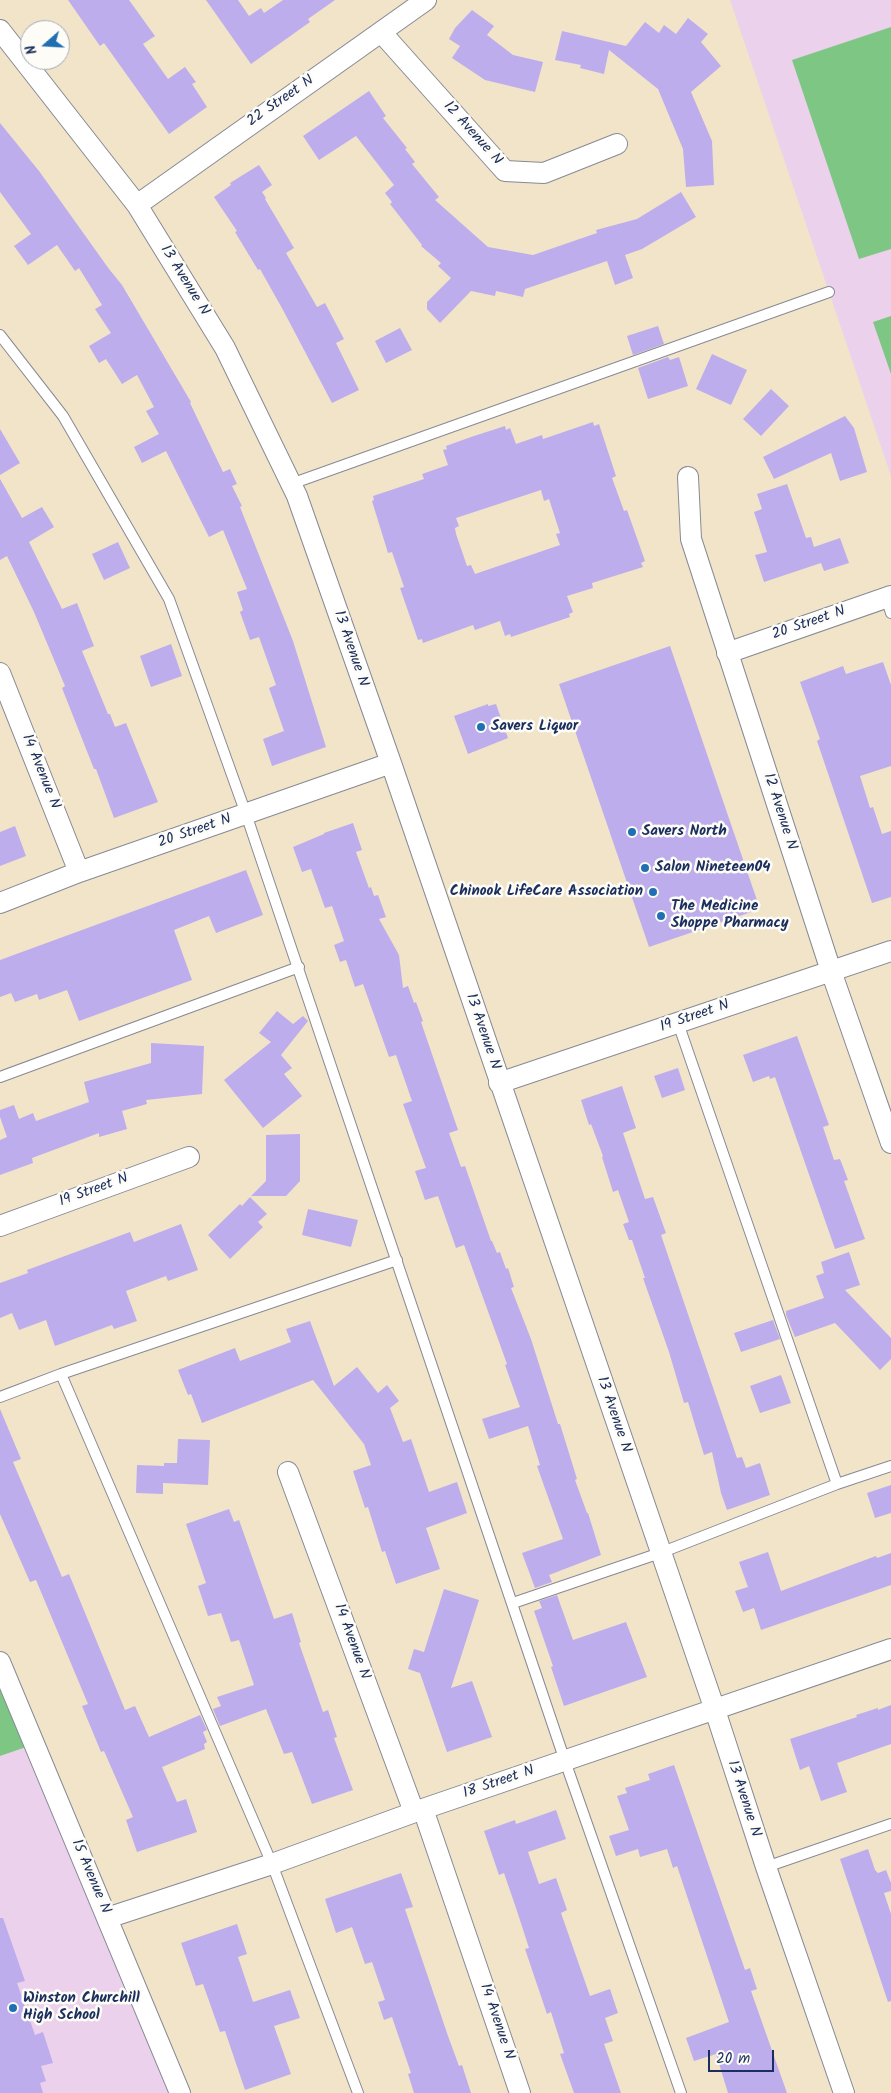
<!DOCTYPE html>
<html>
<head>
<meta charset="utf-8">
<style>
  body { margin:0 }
  #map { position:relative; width:891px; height:2093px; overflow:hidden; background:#f1e4c9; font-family:Kalam,sans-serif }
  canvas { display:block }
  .north { position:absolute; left:20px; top:20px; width:50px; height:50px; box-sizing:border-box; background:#fdfcf7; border:1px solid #a3aaba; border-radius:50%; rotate:251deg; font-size:14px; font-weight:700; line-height:20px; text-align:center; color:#1b2f5e }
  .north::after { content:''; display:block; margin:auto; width:18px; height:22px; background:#1f6fb2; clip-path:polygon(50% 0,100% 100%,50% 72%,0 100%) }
  .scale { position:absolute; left:708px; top:2050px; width:66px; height:22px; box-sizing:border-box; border:2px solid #1b2f5e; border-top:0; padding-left:6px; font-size:15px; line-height:18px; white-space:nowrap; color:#1b2f5e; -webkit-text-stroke:4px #fdfcf7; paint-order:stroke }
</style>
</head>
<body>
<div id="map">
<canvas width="891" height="2093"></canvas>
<div class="north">N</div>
<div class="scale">20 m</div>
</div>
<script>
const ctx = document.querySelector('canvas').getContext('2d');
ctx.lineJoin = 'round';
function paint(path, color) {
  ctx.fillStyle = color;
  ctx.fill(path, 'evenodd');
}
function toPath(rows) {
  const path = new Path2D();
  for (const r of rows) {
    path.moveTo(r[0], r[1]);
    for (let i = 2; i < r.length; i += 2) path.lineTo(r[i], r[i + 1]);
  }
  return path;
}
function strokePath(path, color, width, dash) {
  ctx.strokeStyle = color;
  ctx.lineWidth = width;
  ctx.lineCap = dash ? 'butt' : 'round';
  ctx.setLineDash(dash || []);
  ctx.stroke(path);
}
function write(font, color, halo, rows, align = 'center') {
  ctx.font = font + ' Kalam,sans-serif';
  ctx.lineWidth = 5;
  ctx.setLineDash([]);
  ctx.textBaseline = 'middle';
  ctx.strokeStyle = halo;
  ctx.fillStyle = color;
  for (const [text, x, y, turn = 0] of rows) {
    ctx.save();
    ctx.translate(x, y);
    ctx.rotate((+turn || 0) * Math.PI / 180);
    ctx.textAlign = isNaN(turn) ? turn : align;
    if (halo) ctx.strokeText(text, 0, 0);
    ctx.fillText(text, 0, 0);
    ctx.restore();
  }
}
const built = toPath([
  [730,0,891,0,891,476,829,292],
  [35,1744,180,2093,0,2093,0,1756]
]);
const green = toPath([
  [891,27,891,249,859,259,792,60],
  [891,316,891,374,873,322],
  [0,1662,35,1744,0,1756]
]);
const building = toPath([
  [68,0,129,0,155,36,143,44,168,79,185,67,196,82,192,84,207,107,169,134,104,43,100,46],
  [206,0,238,0,249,16,261,8,264,13,283,0,335,0,308,19,310,22,251,64],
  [472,10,494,26,487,35,513,55,543,62,535,92,485,80,452,58,460,46,449,39,455,28],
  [688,18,708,34,701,42,721,66,691,92,712,141,714,185,686,187,683,149,658,89,609,50,604,74,580,68,581,65,555,60,562,31,626,46,645,22,659,33,664,25,676,34],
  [369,91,386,116,383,118,407,148,405,149,415,162,412,164,439,197,435,200,488,247,533,255,597,233,596,230,637,219,681,192,696,217,642,249,625,255,633,278,615,285,607,261,525,289,523,297,496,291,495,296,471,291,440,323,427,309,427,302,451,278,438,266,441,263,421,246,422,245,390,204,392,202,385,193,394,185,356,136,319,160,303,136],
  [0,123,39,171,109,269,122,285,191,402,190,403,223,472,230,469,237,484,232,486,242,506,240,507,293,641,326,747,272,766,263,739,284,731,269,688,276,685,259,637,250,640,240,612,243,610,237,592,247,589,223,530,209,537,166,451,142,463,134,447,159,434,146,411,154,407,137,375,122,384,106,359,99,363,89,346,111,333,95,309,102,305,79,268,75,271,57,245,28,265,14,246,31,234,0,192],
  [259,165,272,185,262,192,266,198,265,199,294,248,286,253,317,307,325,303,344,339,336,343,359,390,332,403,283,310,260,269,258,270,235,232,237,231,214,197,231,185,230,183],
  [658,326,664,344,633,355,627,336],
  [400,328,412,350,386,363,375,341],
  [712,354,747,370,731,405,696,389],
  [668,357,670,360,679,357,688,386,648,399,638,368],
  [771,389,789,406,761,436,743,419],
  [845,416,854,428,867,472,840,481,831,453,774,479,763,457],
  [593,422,594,426,599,424,616,476,612,478,624,511,627,510,645,561,641,563,643,567,592,583,593,588,567,596,573,612,569,614,570,617,511,637,510,634,505,636,500,621,475,630,473,625,423,643,422,639,418,640,400,588,404,587,403,584,392,552,388,553,372,501,374,500,373,496,424,479,422,474,448,465,443,450,447,449,446,446,471,437,505,426,506,430,510,428,516,444,542,435,543,439],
  [541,490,544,501,549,499,560,533,556,534,560,545,475,574,471,565,467,566,456,534,455,528,459,526,456,518],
  [0,429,20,463,0,475],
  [0,479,22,518,42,507,54,527,29,542,62,609,77,603,94,646,82,651,108,714,110,714,115,727,126,723,158,802,114,818,96,769,94,769,62,688,65,686,34,612,7,556,0,560],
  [787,484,806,538,811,537,814,547,840,538,849,563,824,571,821,563,764,582,755,555,767,552,754,512,762,509,757,494],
  [118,542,130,568,104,580,92,554],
  [171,644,182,676,151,687,140,656],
  [670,646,760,909,649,947,559,684],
  [883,662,891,685,891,766,860,776,870,808,873,807,882,834,891,831,891,897,872,903,817,741,820,739,800,682,843,666,846,674],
  [488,704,488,706,496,704,508,738,468,754,454,716],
  [353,823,362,850,356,852,369,888,371,887,374,896,378,895,386,917,379,919,399,955,403,988,408,986,414,1003,416,1002,423,1021,421,1022,458,1130,449,1133,461,1167,465,1166,491,1241,492,1241,497,1253,500,1252,506,1269,508,1268,514,1287,511,1288,531,1339,558,1424,560,1424,577,1479,575,1480,587,1513,588,1513,601,1555,549,1575,552,1582,535,1588,522,1553,563,1539,537,1466,540,1465,528,1426,489,1439,482,1419,520,1407,505,1365,507,1364,464,1245,456,1248,438,1196,425,1200,415,1171,426,1168,403,1104,412,1101,396,1055,389,1057,363,984,355,987,346,960,340,962,334,945,344,941,332,906,325,908,311,869,302,872,293,847,324,834,324,833],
  [15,826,26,856,0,866,0,832],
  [246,870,263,915,216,933,209,916,174,930,192,980,79,1021,67,990,39,1000,37,994,15,1002,11,993,0,997,0,960],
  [277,1011,293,1024,303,1016,308,1021,281,1055,292,1068,284,1074,302,1096,263,1128,224,1080,271,1042,259,1033],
  [797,1036,829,1125,823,1127,834,1160,840,1159,848,1180,844,1181,865,1239,835,1249,775,1077,770,1079,769,1076,753,1082,743,1055],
  [151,1043,204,1046,202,1094,146,1100,147,1104,122,1111,127,1129,99,1137,99,1133,32,1158,33,1163,0,1175,0,1140,7,1137,0,1117,0,1110,14,1105,19,1119,33,1113,36,1121,89,1102,84,1082,151,1063],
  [678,1068,685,1090,662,1098,654,1076],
  [622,1086,636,1128,623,1133,645,1199,653,1197,666,1233,661,1235,737,1458,742,1457,746,1468,760,1463,770,1495,727,1510,721,1493,712,1452,704,1455,688,1402,684,1403,669,1352,643,1278,645,1278,632,1240,629,1240,623,1224,629,1222,618,1190,613,1192,602,1157,603,1156,591,1124,589,1125,581,1100],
  [300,1134,300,1181,286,1196,251,1196,266,1181,266,1135],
  [250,1197,267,1214,258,1222,263,1227,230,1259,208,1235,240,1204,242,1206],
  [308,1209,358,1220,351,1247,302,1235],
  [181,1224,198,1270,168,1281,166,1276,126,1291,137,1321,114,1329,112,1325,55,1346,46,1320,19,1330,12,1313,0,1318,0,1283,28,1273,27,1270,130,1232,134,1242],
  [849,1252,860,1285,845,1290,891,1338,891,1359,880,1370,835,1323,795,1337,786,1315,786,1311,824,1298,816,1276,824,1273,821,1262],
  [773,1320,780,1339,741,1352,734,1333],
  [310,1321,334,1386,357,1367,378,1393,387,1385,399,1401,390,1408,403,1442,411,1439,429,1492,457,1482,467,1513,426,1528,440,1569,396,1584,385,1551,382,1552,368,1507,365,1508,353,1471,371,1465,364,1444,313,1380,202,1423,191,1394,188,1395,178,1370,235,1348,240,1361,291,1342,286,1329],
  [781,1375,791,1403,760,1413,750,1386],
  [0,1409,21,1459,13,1462,62,1577,69,1574,125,1710,135,1706,149,1737,200,1715,207,1730,203,1732,207,1742,204,1744,205,1749,162,1767,177,1802,186,1799,197,1832,137,1852,126,1820,133,1817,104,1751,101,1752,82,1706,88,1704,36,1580,30,1582,0,1514],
  [178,1439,210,1440,208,1485,163,1483,163,1494,136,1493,137,1465,164,1466,164,1463,177,1463],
  [891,1485,891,1513,875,1518,867,1493],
  [229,1509,234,1522,239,1520,274,1619,292,1613,301,1642,299,1643,323,1712,328,1710,337,1737,334,1738,353,1790,312,1804,292,1752,284,1754,266,1709,220,1726,213,1709,221,1706,217,1697,254,1685,239,1640,231,1642,221,1613,208,1616,198,1586,206,1583,186,1524],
  [768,1552,781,1591,876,1556,877,1558,891,1553,891,1585,761,1630,754,1608,743,1612,735,1591,748,1587,739,1562],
  [444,1589,479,1600,451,1688,472,1681,492,1737,447,1752,420,1673,408,1669,414,1649,424,1652],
  [557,1595,573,1640,626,1622,647,1677,564,1706,551,1667,553,1666,534,1611,542,1608,539,1601],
  [891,1705,891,1744,837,1763,847,1792,821,1801,809,1766,800,1770,790,1739,857,1717,856,1715,878,1708,878,1710],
  [674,1765,745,1970,750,1968,757,1989,751,1991,787,2093,728,2093,716,2054,694,2061,686,2038,729,2022,677,1866,673,1868,667,1849,640,1857,638,1849,616,1856,609,1836,629,1830,617,1796,627,1793,625,1788,650,1780,648,1774],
  [556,1810,566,1839,528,1852,539,1884,556,1878,567,1910,561,1913,590,1996,610,1989,618,2013,605,2018,613,2041,604,2044,621,2093,574,2093,560,2054,564,2053,551,2012,547,2014,525,1949,529,1948,516,1908,504,1873,499,1875,484,1831,515,1820,516,1824],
  [868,1849,875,1870,878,1873,886,1870,891,1883,891,1891,884,1893,891,1914,891,2001,888,2002,840,1859],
  [401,1873,413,1907,405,1909,448,2036,459,2066,462,2065,471,2093,414,2093,408,2074,411,2073,392,2017,384,2020,378,2002,385,2000,372,1962,365,1964,352,1927,336,1933,325,1899],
  [0,1918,3,1918,25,1981,17,1983,35,2035,43,2032,53,2063,41,2066,46,2081,40,2083,43,2093,0,2093],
  [237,1924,247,1954,238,1957,253,2002,290,1990,300,2018,274,2026,291,2074,245,2090,225,2031,220,2032,203,1984,196,1986,181,1943]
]);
const lane = toPath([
  [0,335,63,416,169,599,246,814,565,1761,681,2093],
  [291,484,829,292],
  [886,597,891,613],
  [678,1023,837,1484],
  [0,1077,299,967],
  [61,1374,272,1864,358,2093],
  [0,1397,61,1374,397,1260],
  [513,1603,660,1553,837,1484,891,1466],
  [766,1867,891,1824]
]);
const street = toPath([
  [0,30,137,205,225,348,297,496,391,763,715,1710,766,1867,844,2093],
  [381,32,505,171,544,173,617,144],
  [137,205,426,0],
  [688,477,691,539,831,971,891,1143],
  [727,653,891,596],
  [0,673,79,872],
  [0,903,79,872,391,763],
  [499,1083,891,951],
  [0,1226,189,1157],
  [288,1472,414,1812],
  [0,1662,180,2093],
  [423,1809,520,2093],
  [107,1918,272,1864,423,1809,891,1649]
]);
const markers = [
  [481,727,5,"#1f6fb2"],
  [632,832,5,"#1f6fb2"],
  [645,868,5,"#1f6fb2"],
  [653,892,5,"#1f6fb2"],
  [661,916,5,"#1f6fb2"],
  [13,2008,5,"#1f6fb2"]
];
const streetNames = [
  ["22 Street N",281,102,-35],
  ["12 Avenue N",472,134,48],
  ["13 Avenue N",184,281,58],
  ["20 Street N",809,624,-19],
  ["13 Avenue N",350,649,71],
  ["14 Avenue N",40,772,68],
  ["12 Avenue N",779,812,72],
  ["20 Street N",195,832,-19],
  ["19 Street N",695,1017,-19],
  ["13 Avenue N",482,1032,71],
  ["19 Street N",94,1191,-20],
  ["13 Avenue N",613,1415,71],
  ["14 Avenue N",351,1642,70],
  ["18 Street N",499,1783,-19],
  ["13 Avenue N",743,1799,72],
  ["15 Avenue N",90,1877,67],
  ["14 Avenue N",496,2022,71]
];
const poiNames = [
  ["Savers Liquor",491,727],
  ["Savers North",642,832],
  ["Salon Nineteen04",655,868],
  ["Chinook LifeCare Association",643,892,"right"],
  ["The Medicine",671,907],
  ["Shoppe Pharmacy",671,924],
  ["Winston Churchill",23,1999],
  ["High School",23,2016]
];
paint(built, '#ebd1eb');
paint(green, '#7ec683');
paint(building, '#beadec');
strokePath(lane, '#868a94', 12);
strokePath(street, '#868a94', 22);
strokePath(lane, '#fff', 10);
strokePath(street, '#fff', 20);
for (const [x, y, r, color] of markers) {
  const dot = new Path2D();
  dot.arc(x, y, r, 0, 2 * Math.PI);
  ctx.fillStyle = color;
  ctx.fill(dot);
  strokePath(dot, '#fdfcf7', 2);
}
write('15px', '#1b2f5e', '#fdfcf7', streetNames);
write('bold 15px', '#1b2f5e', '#fdfcf7', poiNames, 'left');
</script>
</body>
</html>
